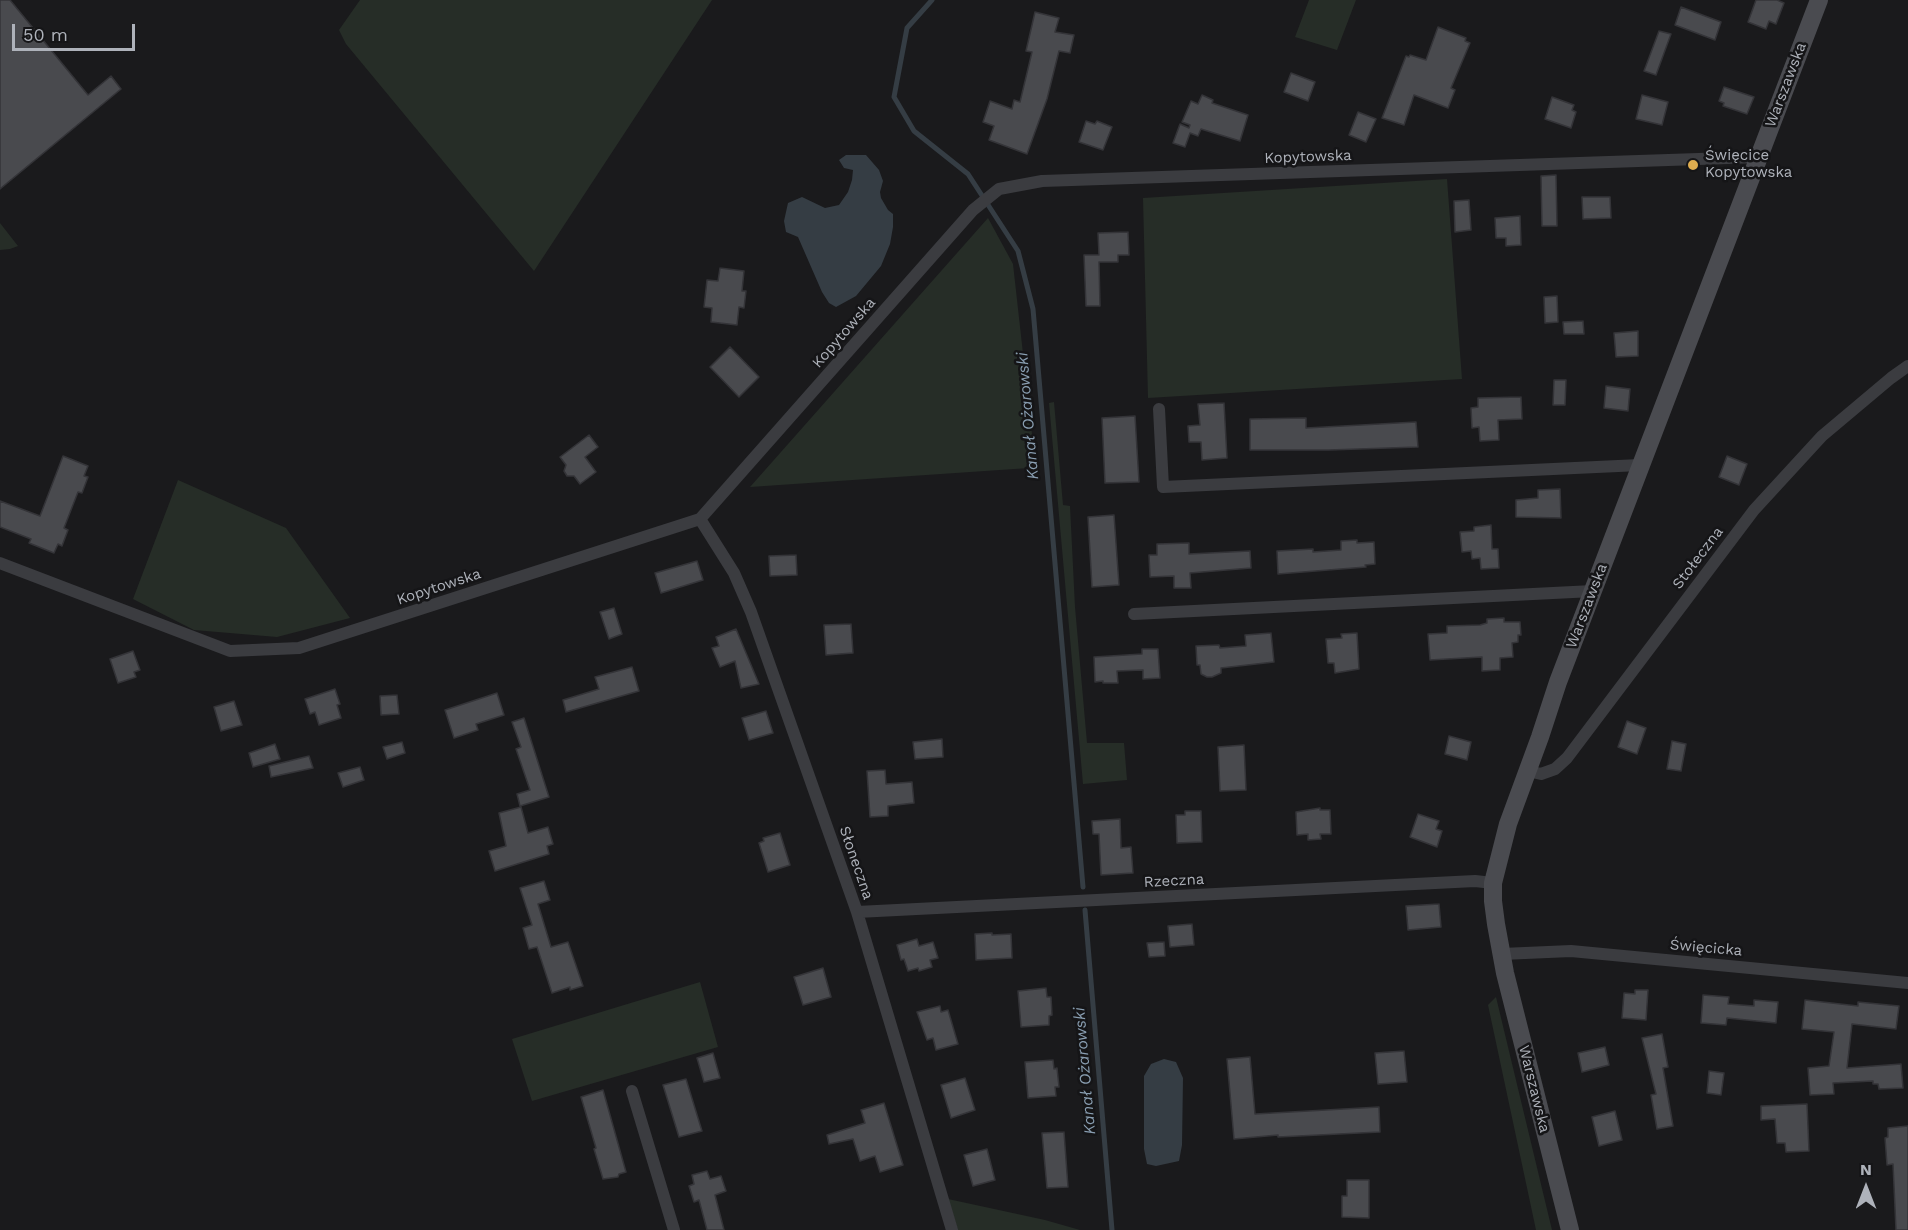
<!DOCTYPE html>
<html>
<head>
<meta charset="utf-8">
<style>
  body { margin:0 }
  #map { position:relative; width:1908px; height:1230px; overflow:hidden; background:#1a1a1c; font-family:"Work Sans",sans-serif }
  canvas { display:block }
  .north { position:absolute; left:1836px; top:1158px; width:60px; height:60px; -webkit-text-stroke:4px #151517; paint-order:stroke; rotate:0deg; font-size:16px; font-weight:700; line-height:24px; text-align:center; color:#aeb2ba }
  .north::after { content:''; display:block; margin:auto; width:21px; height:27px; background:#aeb2ba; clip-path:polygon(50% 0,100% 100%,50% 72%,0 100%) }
  .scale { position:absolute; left:12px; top:24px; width:123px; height:27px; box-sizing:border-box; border:3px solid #aeb2ba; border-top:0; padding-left:8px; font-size:18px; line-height:21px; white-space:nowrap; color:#aeb2ba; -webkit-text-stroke:4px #151517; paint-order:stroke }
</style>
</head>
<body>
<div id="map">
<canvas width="1908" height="1230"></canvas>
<div class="north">N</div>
<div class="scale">50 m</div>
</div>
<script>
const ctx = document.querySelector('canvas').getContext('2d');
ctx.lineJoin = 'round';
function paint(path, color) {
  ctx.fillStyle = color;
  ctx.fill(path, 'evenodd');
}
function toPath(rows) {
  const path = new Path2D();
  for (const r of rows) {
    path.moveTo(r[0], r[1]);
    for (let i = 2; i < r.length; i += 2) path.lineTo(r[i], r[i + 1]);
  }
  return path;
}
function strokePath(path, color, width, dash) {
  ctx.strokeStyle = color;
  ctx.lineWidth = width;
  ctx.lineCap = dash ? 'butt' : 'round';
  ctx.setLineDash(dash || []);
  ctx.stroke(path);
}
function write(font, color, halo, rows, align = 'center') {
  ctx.font = font + ' "Work Sans",sans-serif';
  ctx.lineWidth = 5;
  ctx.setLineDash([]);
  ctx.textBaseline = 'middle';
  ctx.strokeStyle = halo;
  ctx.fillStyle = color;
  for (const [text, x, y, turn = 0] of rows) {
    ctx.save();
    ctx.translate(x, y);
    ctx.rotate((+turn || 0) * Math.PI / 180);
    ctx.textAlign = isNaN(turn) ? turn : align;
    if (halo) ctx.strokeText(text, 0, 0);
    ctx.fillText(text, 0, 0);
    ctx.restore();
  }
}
const green = toPath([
  [360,0,712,0,534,271,346,44,339,30],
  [1309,0,1356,0,1337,50,1295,37],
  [1447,179,1462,379,1148,398,1143,198],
  [988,218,1013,264,1035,461,1029,468,750,487],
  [0,223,18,246,10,249,0,250],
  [1054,402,1063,505,1070,506,1075,607,1087,743,1124,743,1127,780,1083,784,1049,403],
  [178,480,286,528,350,618,277,637,194,630,133,599],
  [700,982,718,1047,532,1101,512,1039],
  [1496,997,1552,1230,1536,1230,1488,1005],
  [948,1199,1045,1220,1080,1230,958,1230]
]);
const water = toPath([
  [846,155,866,155,879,170,883,181,880,192,881,198,888,210,893,214,893,227,890,244,881,266,856,296,836,307,829,303,822,292,798,237,786,232,784,221,788,203,802,197,825,208,839,205,848,192,852,180,853,170,844,168,839,160],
  [1164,1059,1176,1062,1183,1078,1182,1145,1179,1161,1156,1166,1147,1164,1144,1149,1144,1076,1151,1064]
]);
const stream = toPath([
  [932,0,907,28,894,97,914,131,968,174,1018,251,1033,309,1083,887],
  [1085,910,1112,1230]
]);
const building = toPath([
  [0,0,10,0,88,95,111,76,121,89,0,189,0,0],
  [1756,0,1777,0,1784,3,1776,24,1769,21,1766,29,1748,22,1756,0],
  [1681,7,1721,22,1715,40,1675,25,1681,7],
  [1035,12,1059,18,1055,32,1074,35,1070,53,1059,51,1047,99,1027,154,989,140,994,126,983,122,990,101,1012,109,1014,100,1020,102,1032,52,1026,51,1035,12],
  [1438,27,1466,38,1465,41,1470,43,1451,88,1455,90,1448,108,1414,95,1404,125,1382,118,1406,56,1409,57,1410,55,1426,60,1438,27],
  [1659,31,1671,34,1656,75,1644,71,1659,31],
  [1291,73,1315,82,1308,101,1284,92,1291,73],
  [1724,87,1754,97,1747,114,1723,106,1724,103,1719,101,1724,87],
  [1202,95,1213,100,1212,103,1248,115,1240,141,1201,129,1198,136,1190,133,1185,147,1173,143,1180,124,1189,128,1190,125,1182,122,1191,101,1198,104,1202,95],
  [1642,95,1668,102,1662,125,1636,119,1642,95],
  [1552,97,1574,105,1572,110,1576,112,1571,128,1545,119,1552,97],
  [1358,112,1376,119,1366,142,1349,135,1358,112],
  [1086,121,1095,124,1097,121,1112,127,1103,150,1079,142,1086,121],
  [1556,175,1557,226,1542,226,1541,176,1556,175],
  [1582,197,1610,197,1611,218,1583,219,1582,197],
  [1469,200,1471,230,1455,232,1454,201,1469,200],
  [1520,216,1521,245,1506,246,1506,238,1496,238,1495,218,1520,216],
  [1128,232,1129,255,1118,255,1118,262,1099,262,1100,306,1086,306,1084,255,1099,255,1098,233,1128,232],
  [720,268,744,271,742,291,746,291,744,308,739,307,737,325,711,322,712,308,704,307,707,280,718,281,720,268],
  [1557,296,1558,322,1545,323,1544,297,1557,296],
  [1583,321,1584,334,1564,334,1563,322,1583,321],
  [1638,331,1638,356,1616,357,1614,333,1638,331],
  [730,347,759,377,739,397,710,367,730,347],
  [1554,380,1566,380,1565,405,1553,405,1554,380],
  [1606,386,1630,389,1628,411,1604,408,1606,386],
  [1521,397,1522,419,1498,420,1499,440,1480,441,1479,427,1472,428,1471,408,1478,407,1478,398,1521,397],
  [1224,403,1227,458,1202,460,1201,442,1189,442,1188,426,1200,425,1198,404,1224,403],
  [1135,416,1139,482,1105,483,1102,418,1135,416],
  [1306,418,1306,428,1416,422,1418,447,1329,450,1250,450,1250,419,1306,418],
  [589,435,598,447,585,457,596,472,580,484,574,476,567,476,564,471,566,465,560,457,589,435],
  [63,456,88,466,84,476,88,477,82,493,78,492,64,528,68,530,62,546,58,544,54,553,29,543,31,539,0,527,0,501,40,516,63,456],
  [1727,456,1747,464,1739,485,1719,477,1727,456],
  [1560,489,1561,518,1516,517,1516,500,1538,498,1538,490,1560,489],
  [1114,515,1119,585,1092,587,1088,517,1114,515],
  [1491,525,1492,549,1498,549,1499,568,1481,569,1480,558,1472,559,1471,551,1462,552,1460,532,1474,531,1474,527,1491,525],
  [1357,540,1357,543,1374,542,1375,564,1365,565,1366,567,1278,574,1277,551,1313,549,1313,552,1341,550,1341,541,1357,540],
  [1189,543,1189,554,1250,551,1251,568,1190,573,1191,588,1174,588,1174,576,1150,577,1149,555,1157,555,1157,544,1189,543],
  [796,555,797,575,770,576,769,556,796,555],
  [697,561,703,580,661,593,655,573,697,561],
  [614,608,622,634,609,639,600,612,614,608],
  [1504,618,1504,622,1520,622,1521,635,1518,635,1518,642,1512,643,1513,657,1500,658,1500,670,1482,671,1482,657,1430,660,1428,634,1447,633,1447,626,1480,625,1487,623,1487,619,1504,618],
  [851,624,853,653,826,655,824,625,851,624],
  [736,629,759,684,741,688,735,661,720,667,712,648,719,646,716,637,736,629],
  [1271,633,1274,662,1221,668,1221,673,1212,677,1207,677,1201,674,1200,665,1197,665,1196,646,1219,645,1220,648,1246,646,1245,635,1271,633],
  [1357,633,1359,669,1335,673,1334,663,1328,663,1326,639,1342,638,1341,634,1357,633],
  [1142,649,1158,649,1160,678,1143,679,1143,670,1117,671,1118,683,1103,683,1103,681,1095,682,1094,657,1142,654,1142,649],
  [133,651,140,670,134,672,136,677,118,683,110,659,133,651],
  [632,667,639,691,566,712,563,700,599,689,595,677,632,667],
  [335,689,340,704,337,705,341,718,319,725,315,712,310,714,305,699,335,689],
  [497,693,504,715,476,724,478,730,454,738,445,710,497,693],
  [397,695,399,714,381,715,380,696,397,695],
  [234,701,242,725,221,731,214,707,234,701],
  [766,711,773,733,749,740,742,718,766,711],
  [524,718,549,797,520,806,517,794,530,790,516,749,521,747,512,722,524,718],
  [1627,721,1646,728,1637,754,1618,747,1627,721],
  [1449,736,1471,742,1467,760,1445,754,1449,736],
  [942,739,943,757,915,759,913,742,942,739],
  [1672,741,1686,744,1681,771,1667,769,1672,741],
  [402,742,405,753,387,759,383,747,402,742],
  [275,744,280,759,253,767,249,753,275,744],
  [1244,745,1246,790,1220,791,1218,747,1244,745],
  [309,756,313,768,271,777,269,766,309,756],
  [360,767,364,780,343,787,338,773,360,767],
  [885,770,886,784,912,782,914,803,888,806,888,816,870,817,867,771,885,770],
  [521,807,528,833,548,827,553,844,547,846,549,854,495,871,489,851,506,846,499,813,521,807],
  [1320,808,1320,810,1330,810,1331,834,1320,834,1321,839,1308,840,1308,834,1297,835,1296,812,1320,808],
  [1185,811,1201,811,1202,842,1177,843,1176,815,1185,815,1185,811],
  [1418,814,1439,821,1436,829,1442,831,1437,847,1410,837,1418,814],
  [1120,819,1121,848,1131,847,1133,873,1101,875,1099,834,1093,834,1092,821,1120,819],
  [780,833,790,865,768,872,759,843,764,841,763,838,780,833],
  [544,881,550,900,538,904,551,947,568,942,583,986,570,990,570,987,552,993,537,947,529,949,523,928,532,925,520,888,544,881],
  [1439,904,1441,927,1408,930,1406,906,1439,904],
  [1192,924,1194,945,1170,947,1168,926,1192,924],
  [992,933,992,935,1011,934,1012,958,976,960,975,934,992,933],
  [917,939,919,946,933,942,938,958,930,960,932,967,919,971,918,968,908,971,904,959,901,960,897,945,917,939],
  [1164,942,1165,956,1149,957,1147,943,1164,942],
  [823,968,831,997,803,1005,794,977,823,968],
  [1046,988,1047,997,1051,997,1052,1015,1049,1016,1049,1025,1021,1027,1018,991,1046,988],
  [1635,990,1648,990,1646,1020,1622,1018,1624,993,1635,994,1635,990],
  [1703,995,1729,997,1728,1004,1754,1006,1754,1000,1778,1002,1776,1023,1727,1018,1726,1025,1701,1023,1703,995],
  [1805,1000,1858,1006,1858,1002,1899,1006,1896,1029,1852,1024,1847,1068,1901,1064,1903,1088,1879,1089,1878,1084,1873,1084,1873,1081,1833,1083,1834,1094,1810,1095,1808,1068,1829,1066,1834,1032,1802,1029,1805,1000],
  [940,1006,941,1012,948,1010,958,1044,936,1050,933,1038,927,1040,917,1012,940,1006],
  [1662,1034,1668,1067,1663,1068,1673,1126,1657,1129,1651,1095,1656,1094,1642,1038,1662,1034],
  [1605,1047,1609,1065,1582,1072,1578,1053,1605,1047],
  [1404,1051,1407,1082,1378,1084,1375,1053,1404,1051],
  [713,1053,720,1078,704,1082,697,1058,713,1053],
  [1250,1057,1255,1114,1379,1107,1380,1132,1278,1137,1278,1135,1234,1139,1227,1059,1250,1057],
  [1053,1060,1054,1069,1057,1068,1059,1087,1055,1087,1056,1096,1028,1098,1025,1062,1053,1060],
  [1709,1071,1724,1073,1721,1095,1707,1093,1709,1071],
  [965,1078,975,1110,951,1118,941,1085,965,1078],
  [686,1079,702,1131,679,1137,663,1085,686,1079],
  [603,1090,626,1172,619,1174,618,1177,603,1179,594,1149,596,1148,581,1097,603,1090],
  [884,1103,903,1165,880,1172,875,1156,860,1161,853,1139,829,1144,827,1135,865,1123,861,1110,884,1103],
  [1807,1104,1809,1151,1786,1152,1785,1143,1777,1143,1775,1119,1761,1120,1761,1106,1807,1104],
  [1615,1111,1622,1140,1599,1146,1592,1117,1615,1111],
  [1908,1126,1908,1230,1896,1230,1893,1164,1887,1165,1885,1138,1888,1137,1888,1128,1908,1126],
  [1064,1132,1068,1187,1047,1188,1042,1133,1064,1132],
  [987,1149,995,1180,973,1186,964,1155,987,1149],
  [707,1171,710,1179,721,1176,726,1191,715,1195,724,1230,707,1230,699,1200,694,1202,689,1186,694,1184,692,1175,707,1171],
  [1347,1180,1369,1180,1369,1218,1342,1217,1342,1196,1347,1196,1347,1180]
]);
const street = toPath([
  [1159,409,1163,487,1640,465],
  [700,519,734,573,751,612,857,912,952,1230],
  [0,563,230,651,299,648,700,519,973,210,999,189,1042,181,1758,157],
  [1134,614,1593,591],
  [1528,771,1541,774,1555,769,1567,758,1754,510,1822,436,1891,378,1908,366],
  [857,912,1475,881,1493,883],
  [1502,954,1571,951,1908,983],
  [632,1091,674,1230]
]);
const secondary = toPath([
  [1570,1230,1505,973,1496,924,1493,901,1493,883,1508,824,1540,737,1558,682,1819,0]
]);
const markers = [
  [1693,165,6,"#dfad4f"]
];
const streetNames = [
  ["Warszawska",1786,85,-69],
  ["Kopytowska",1308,157,-2],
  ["Kopytowska",844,333,-49],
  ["Stołeczna",1698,558,-53],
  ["Kopytowska",439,587,-18],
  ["Warszawska",1587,606,-69],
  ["Słoneczna",856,863,71],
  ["Rzeczna",1174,881,-3],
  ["Święcicka",1706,948,5],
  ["Warszawska",1534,1089,76]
];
const poiNames = [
  ["Święcice",1705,156],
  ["Kopytowska",1705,173]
];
const waterNames = [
  ["Kanał Ożarowski",1028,416,-95],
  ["Kanał Ożarowski",1085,1071,-95]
];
paint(green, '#262d27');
paint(water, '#353d44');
strokePath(stream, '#353d44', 5);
paint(building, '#494a4e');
strokePath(building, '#343438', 1.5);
strokePath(street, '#3b3c40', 12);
strokePath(secondary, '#4a4b50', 18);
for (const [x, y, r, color] of markers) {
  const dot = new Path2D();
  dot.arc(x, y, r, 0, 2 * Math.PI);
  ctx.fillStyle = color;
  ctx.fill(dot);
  strokePath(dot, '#151517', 2);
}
write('15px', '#aeb2ba', '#151517', streetNames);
write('15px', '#aeb2ba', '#151517', poiNames, 'left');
write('italic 16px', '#899eb1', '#151517', waterNames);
</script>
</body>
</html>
